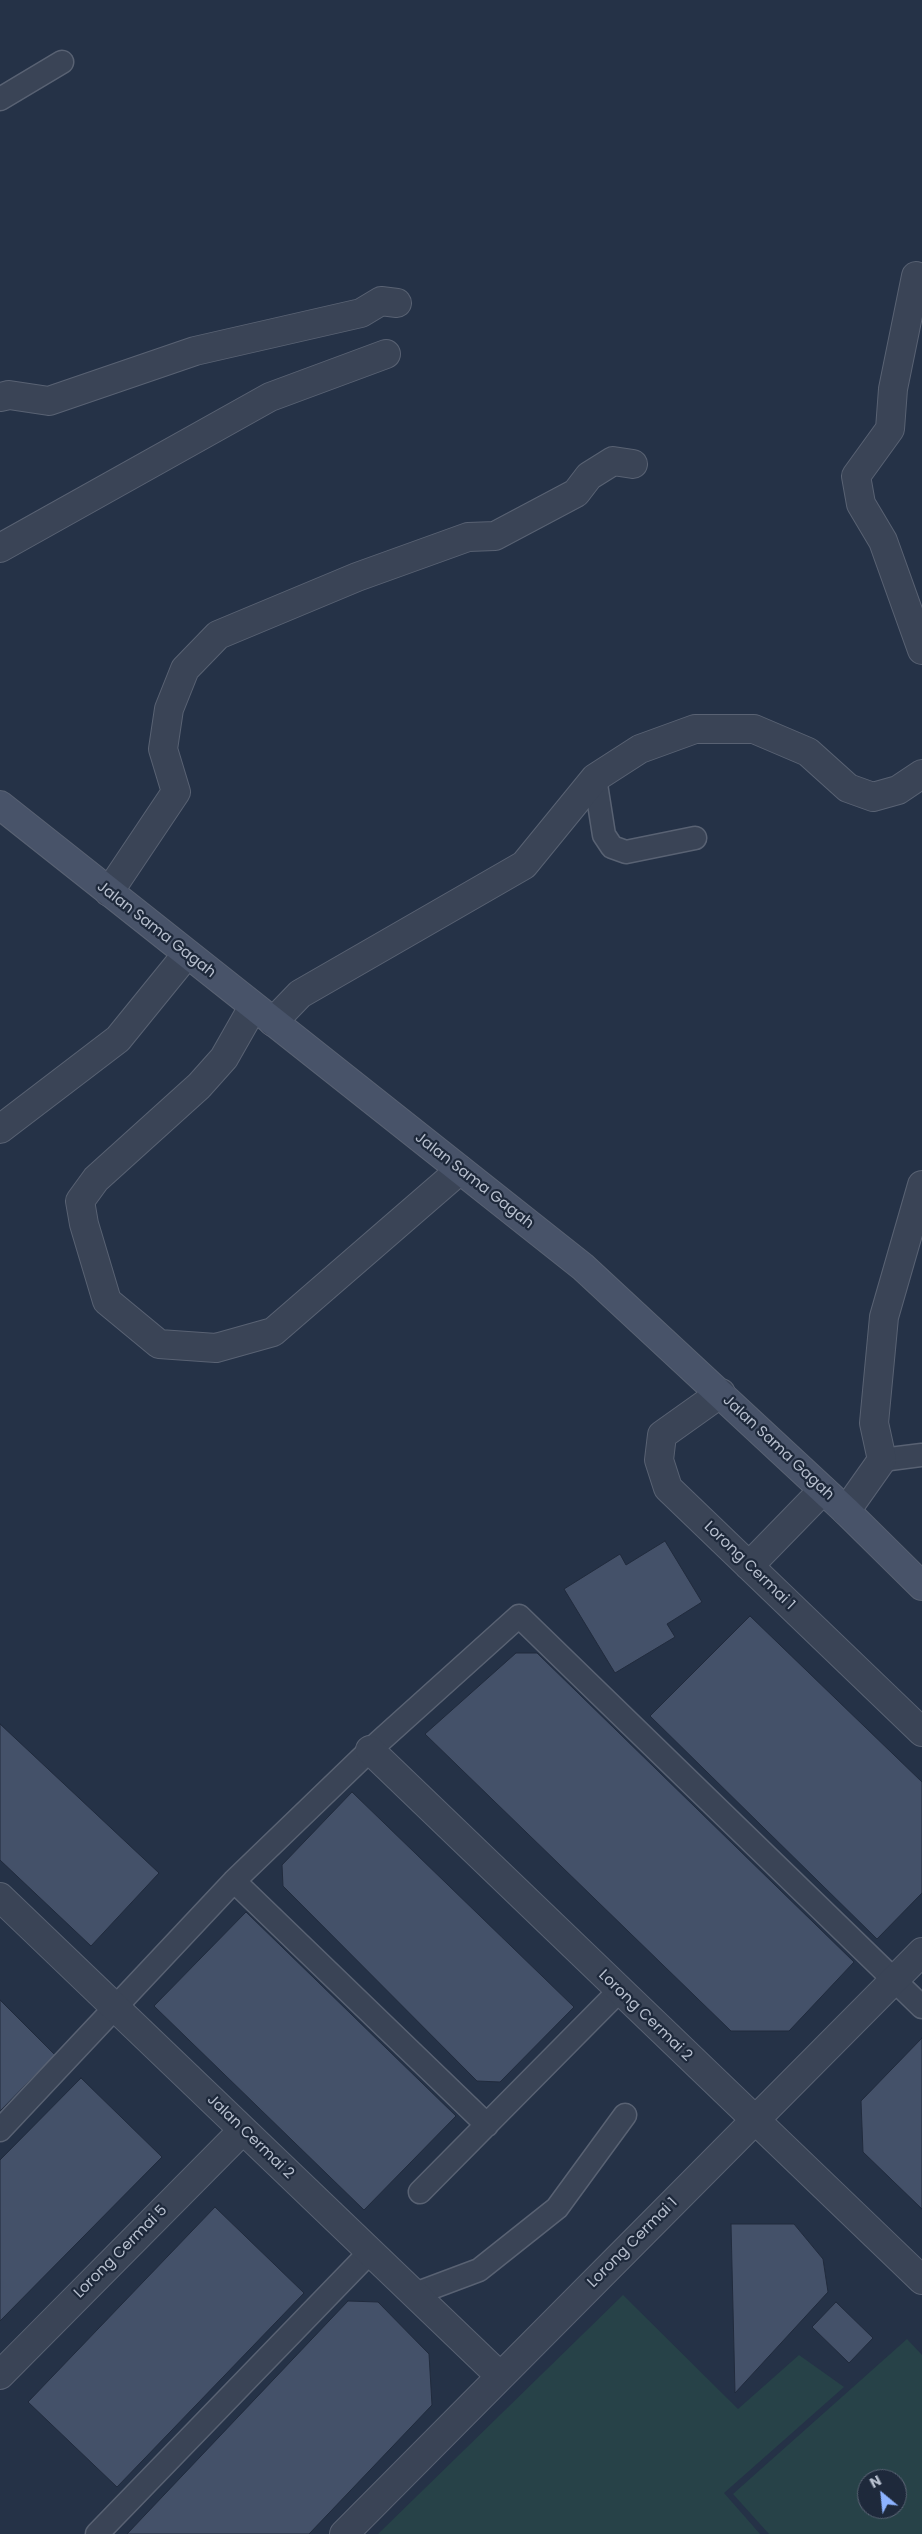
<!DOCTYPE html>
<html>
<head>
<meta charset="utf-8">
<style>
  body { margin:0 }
  #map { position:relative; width:922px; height:2534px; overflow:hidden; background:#253247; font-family:Poppins,sans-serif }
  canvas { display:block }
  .north { position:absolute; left:857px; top:2469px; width:50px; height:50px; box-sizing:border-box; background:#1e293b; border:1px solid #5c6576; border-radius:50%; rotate:332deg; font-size:14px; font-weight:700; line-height:20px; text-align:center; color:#b8c0cf }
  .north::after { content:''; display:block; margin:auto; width:18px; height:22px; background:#8db3ff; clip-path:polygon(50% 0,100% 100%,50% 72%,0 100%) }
</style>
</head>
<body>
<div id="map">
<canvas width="922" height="2534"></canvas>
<div class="north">N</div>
</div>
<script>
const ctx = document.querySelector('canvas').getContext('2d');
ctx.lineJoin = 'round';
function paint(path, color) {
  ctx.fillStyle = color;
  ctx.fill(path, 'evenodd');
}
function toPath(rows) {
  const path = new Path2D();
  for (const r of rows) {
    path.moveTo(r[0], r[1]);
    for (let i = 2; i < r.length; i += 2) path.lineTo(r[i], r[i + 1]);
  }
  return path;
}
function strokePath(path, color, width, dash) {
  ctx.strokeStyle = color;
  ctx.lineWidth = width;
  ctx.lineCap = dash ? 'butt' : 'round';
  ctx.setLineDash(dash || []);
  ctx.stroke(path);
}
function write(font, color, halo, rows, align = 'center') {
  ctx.font = font + ' Poppins,sans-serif';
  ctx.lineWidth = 4.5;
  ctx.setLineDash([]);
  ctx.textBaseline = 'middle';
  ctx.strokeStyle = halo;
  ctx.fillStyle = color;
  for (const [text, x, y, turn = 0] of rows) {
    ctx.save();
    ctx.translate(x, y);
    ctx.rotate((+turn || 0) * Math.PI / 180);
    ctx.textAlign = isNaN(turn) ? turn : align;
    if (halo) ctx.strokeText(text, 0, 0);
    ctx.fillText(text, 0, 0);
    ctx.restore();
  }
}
const green = toPath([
  [623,2295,738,2409,799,2355,844,2387,724,2493,760,2534,378,2534],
  [907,2339,922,2355,922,2534,769,2534,733,2494],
  [867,2479,897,2479,897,2509,867,2509]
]);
const building = toPath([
  [665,1541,702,1602,667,1624,675,1637,615,1673,564,1589,620,1554,626,1565,665,1541],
  [750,1616,922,1782,922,1893,877,1939,650,1716,750,1616],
  [516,1653,537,1653,854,1962,789,2031,731,2031,425,1734,516,1653],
  [0,1724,159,1873,91,1946,0,1860,0,1724],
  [352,1792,574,2007,500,2082,477,2081,283,1886,282,1865,352,1792],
  [246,1912,456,2116,364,2210,154,2006,246,1912],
  [0,2000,55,2055,0,2111,0,2000],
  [922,2038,922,2209,863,2152,861,2101,922,2038],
  [81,2078,162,2157,0,2321,0,2160,81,2078],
  [215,2207,304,2293,117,2487,28,2402,215,2207],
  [731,2224,794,2224,823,2259,828,2292,735,2393,731,2224],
  [348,2301,378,2302,429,2354,432,2405,309,2534,127,2534,348,2301],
  [836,2302,873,2338,849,2363,812,2327,836,2302]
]);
const lane = toPath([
  [0,99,62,62],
  [595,778,604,835,612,847,626,852,695,838],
  [882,1460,922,1455],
  [234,1881,487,2125],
  [0,2130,234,1881,370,1750,519,1616,922,2007],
  [420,2192,619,1991],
  [415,2294,479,2270,557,2208,625,2115],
  [97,2534,371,2251]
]);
const street = toPath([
  [916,276,893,389,890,429,856,476,861,504,883,541,922,650],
  [0,397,9,395,49,401,195,351,361,313,381,301,397,303],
  [0,548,270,397,386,354],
  [109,892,176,792,163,749,169,709,185,669,218,635,357,577,468,537,495,536,576,493,589,476,613,461,633,464],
  [253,1007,224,1058,199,1086,96,1179,80,1201,84,1224,107,1301,159,1344,216,1348,273,1332,460,1170],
  [273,1022,300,994,524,865,595,778,640,749,695,729,754,729,808,752,848,788,873,797,898,790,922,774],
  [0,1129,118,1039,187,954],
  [721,1393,662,1435,659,1460,668,1488,922,1732],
  [846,1511,882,1460,874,1423,884,1317,922,1185],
  [749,1566,823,1490],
  [370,1750,922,2280],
  [0,1897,500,2376],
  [0,2375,243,2130],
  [344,2534,922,1952]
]);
const secondary = toPath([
  [0,805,583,1267,846,1511,922,1586]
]);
const streetNames = [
  ["Jalan Sama Gagah",156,930,38],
  ["Jalan Sama Gagah",474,1181,38],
  ["Jalan Sama Gagah",778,1448,43],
  ["Lorong Cermai 1",749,1566,44],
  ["Lorong Cermai 2",645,2016,44],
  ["Jalan Cermai 2",250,2137,44],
  ["Lorong Cermai 1",633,2243,-45],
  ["Lorong Cermai 5",121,2252,-45]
];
paint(green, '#274248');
paint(building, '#445169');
strokePath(building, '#212b3d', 1);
strokePath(lane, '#596273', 25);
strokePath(street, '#596273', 30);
strokePath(secondary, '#596273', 30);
strokePath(lane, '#3a4456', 22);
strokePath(street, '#3a4456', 28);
strokePath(secondary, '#485369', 28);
write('15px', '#b8c0cf', '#1e293b', streetNames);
</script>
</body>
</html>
